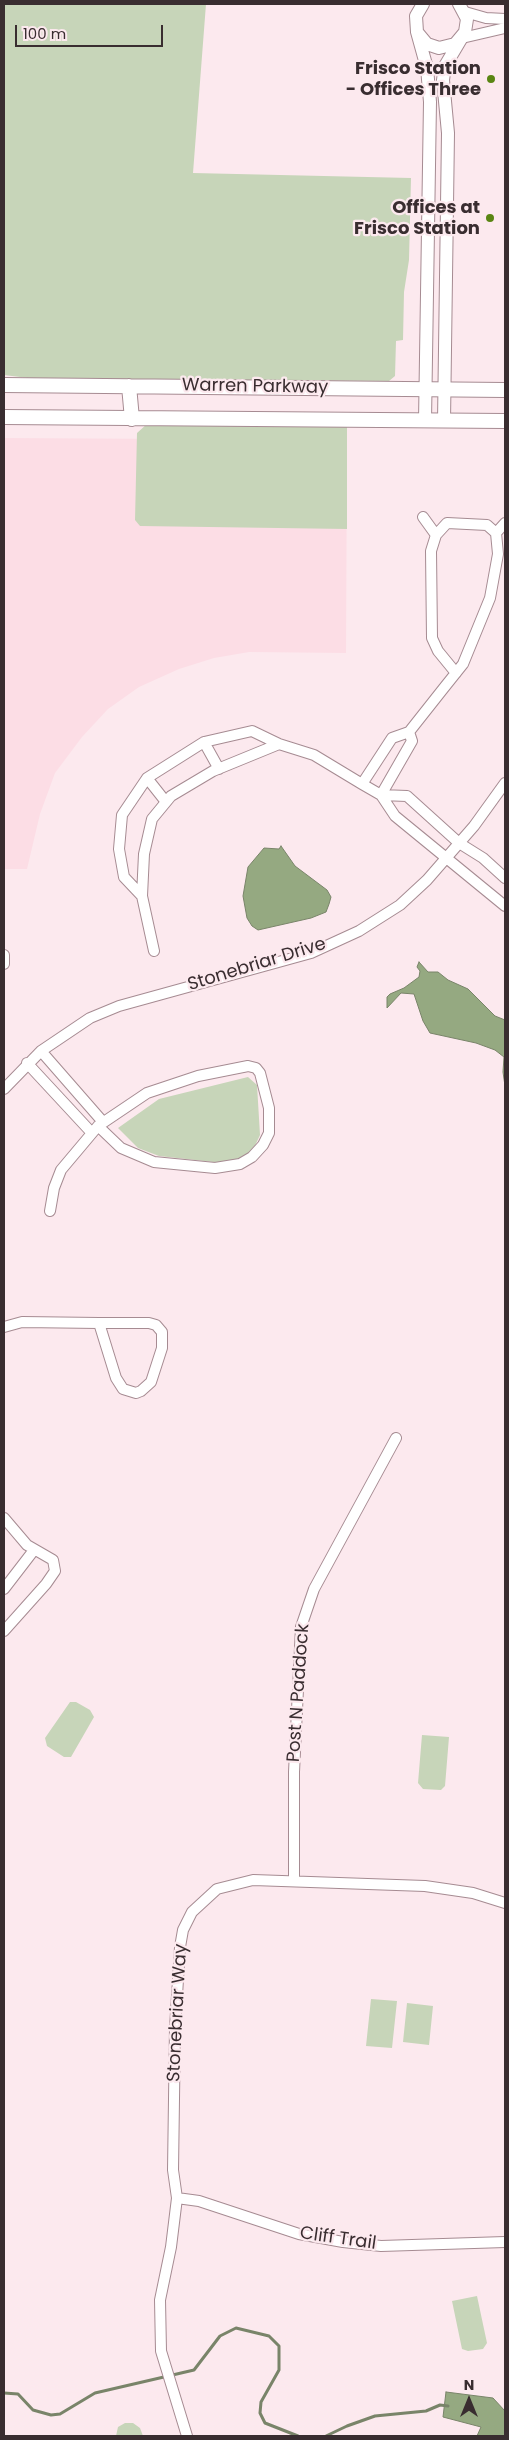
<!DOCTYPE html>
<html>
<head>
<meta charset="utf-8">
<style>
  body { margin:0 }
  #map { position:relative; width:509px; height:2440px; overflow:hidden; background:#fce9ee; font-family:Poppins,sans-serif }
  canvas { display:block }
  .frame { position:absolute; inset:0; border:5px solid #392d30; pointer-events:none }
  .north { position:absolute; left:444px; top:2375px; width:50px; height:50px; -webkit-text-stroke:4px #fce9ee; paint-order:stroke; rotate:0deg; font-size:14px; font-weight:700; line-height:20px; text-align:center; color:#392d30 }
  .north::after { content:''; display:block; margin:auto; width:18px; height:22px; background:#392d30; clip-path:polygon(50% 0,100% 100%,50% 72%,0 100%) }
  .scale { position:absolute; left:15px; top:25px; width:148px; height:22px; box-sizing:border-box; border:2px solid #392d30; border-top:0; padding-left:6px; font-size:15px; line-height:18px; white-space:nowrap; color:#392d30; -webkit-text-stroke:4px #fce9ee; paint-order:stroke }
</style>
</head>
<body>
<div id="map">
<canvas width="509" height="2440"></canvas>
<div class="frame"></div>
<div class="north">N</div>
<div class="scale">100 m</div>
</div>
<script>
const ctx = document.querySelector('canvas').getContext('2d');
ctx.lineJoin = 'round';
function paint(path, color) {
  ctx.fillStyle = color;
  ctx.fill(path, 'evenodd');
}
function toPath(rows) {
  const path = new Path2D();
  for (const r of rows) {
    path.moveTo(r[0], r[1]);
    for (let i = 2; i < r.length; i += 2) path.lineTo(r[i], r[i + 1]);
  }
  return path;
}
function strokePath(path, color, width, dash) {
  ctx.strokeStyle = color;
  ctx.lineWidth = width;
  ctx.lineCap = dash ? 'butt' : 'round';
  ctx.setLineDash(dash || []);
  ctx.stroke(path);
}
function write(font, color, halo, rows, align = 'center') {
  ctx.font = font + ' Poppins,sans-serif';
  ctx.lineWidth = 4.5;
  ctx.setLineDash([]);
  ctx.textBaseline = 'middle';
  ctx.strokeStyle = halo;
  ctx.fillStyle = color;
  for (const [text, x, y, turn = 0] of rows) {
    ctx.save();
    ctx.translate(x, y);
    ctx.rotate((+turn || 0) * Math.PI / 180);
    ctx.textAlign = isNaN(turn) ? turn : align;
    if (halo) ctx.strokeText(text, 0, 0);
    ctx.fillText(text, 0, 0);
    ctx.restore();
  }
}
const built = toPath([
  [4,438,347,440,346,653,249,652,214,658,179,669,139,687,108,709,82,737,55,773,40,814,27,869,4,869]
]);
const green = toPath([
  [4,4,206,4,193,173,411,178,409,260,404,292,403,340,396,341,395,376,389,381,36,379,4,375],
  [147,424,347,426,347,529,140,526,135,520,137,433],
  [248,1077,257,1085,260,1135,253,1150,242,1159,222,1163,159,1156,138,1148,118,1128,159,1099],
  [70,1702,76,1702,90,1710,94,1717,71,1757,64,1757,47,1746,45,1738],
  [422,1735,449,1737,445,1786,441,1790,423,1789,418,1783],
  [371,1999,397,2001,392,2048,366,2046],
  [407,2003,433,2006,429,2045,403,2042],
  [477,2296,487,2343,483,2349,468,2351,462,2349,452,2301],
  [125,2423,133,2423,140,2428,143,2436,116,2436,118,2427]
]);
const water = toPath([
  [281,846,295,866,327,890,331,897,329,904,326,912,311,918,258,930,252,926,247,918,243,896,248,867,264,848,279,849,281,846],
  [419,962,428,972,438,972,448,980,468,989,495,1016,505,1020,505,1086,503,1072,504,1057,495,1050,476,1043,430,1033,423,1021,414,994,401,993,387,1008,387,997,390,994,404,988,419,977,420,971,417,967,419,962],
  [446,2392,493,2398,505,2411,505,2436,477,2436,481,2427,443,2417,446,2392]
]);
const stream = toPath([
  [4,2393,18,2394,33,2410,51,2415,60,2414,95,2393,194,2370,220,2336,236,2328,269,2336,279,2346,279,2370,261,2402,260,2413,265,2423,298,2436],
  [326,2436,347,2426,375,2416,426,2411,440,2405,448,2406]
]);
const minor = toPath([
  [465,12,486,18,505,19],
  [462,38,505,28],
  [423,517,436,535],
  [496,533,505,523],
  [409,732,443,689,463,664,490,598,498,554,496,533,487,525,447,523,436,535,431,551,432,638,438,651,456,673],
  [204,742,219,769],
  [147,778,166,802],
  [505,878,483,858,459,843,407,796,381,795,395,816,505,906],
  [142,896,124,877,119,849,122,815,147,778,204,742,252,731,279,744,314,755,362,784,381,795,412,741,409,732,392,738,362,784],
  [154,951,142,896,144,854,152,819,171,796,213,771,279,744],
  [4,955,4,964],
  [41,1051,103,1122],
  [27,1063,91,1132],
  [248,1066,256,1068,260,1073,269,1108,269,1133,263,1145,252,1157,240,1164,215,1168,154,1162,121,1148,98,1126,147,1093,198,1076,248,1066],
  [4,1089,41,1051,90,1018,119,1006,311,953,359,931,400,905,427,880,474,826,505,783],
  [50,1211,54,1188,61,1170,98,1126],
  [99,1323,149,1323,156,1325,162,1332,162,1348,151,1382,141,1391,136,1393,123,1389,116,1378,99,1323],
  [4,1327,22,1322,99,1323],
  [4,1518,27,1545,53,1560,55,1571,46,1584,4,1631],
  [4,1589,34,1550],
  [294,1879,294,1772,301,1627,314,1589,396,1438],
  [177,2198,199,2201,299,2234,343,2242,381,2246,505,2242],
  [187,2436,161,2351,160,2300,171,2247,177,2198,173,2170,175,2028,180,1947,183,1930,192,1912,217,1889,253,1880,425,1886,473,1893,505,1903]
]);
const tertiary = toPath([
  [423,4,416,16,417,32,427,44,439,48,455,44,465,32,467,19,459,4],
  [417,32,427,68,430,102,425,421],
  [444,421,448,133,443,80,445,66,461,39]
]);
const secondary = toPath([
  [4,385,505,390],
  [129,386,132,419],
  [4,417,505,421]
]);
const markers = [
  [491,79,5,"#598512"],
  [490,218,5,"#598512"]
];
const poiNames = [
  ["Frisco Station",481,69],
  ["- Offices Three",481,90],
  ["Offices at",480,208],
  ["Frisco Station",480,229]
];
const streetNames = [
  ["Warren Parkway",255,387,1],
  ["Stonebriar Drive",257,965,-17],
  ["Post N Paddock",299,1693,-86],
  ["Stonebriar Way",178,2013,-87],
  ["Cliff Trail",338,2239,8]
];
paint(built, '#fcdde5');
paint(green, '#c7d5b9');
paint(water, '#95a981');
strokePath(water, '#798469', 1);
strokePath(stream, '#798469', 3);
strokePath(minor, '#a68b92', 12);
strokePath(tertiary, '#a68b92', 14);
strokePath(secondary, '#a68b92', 16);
strokePath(minor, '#fff', 10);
strokePath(tertiary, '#fff', 12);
strokePath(secondary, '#fff', 14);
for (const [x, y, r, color] of markers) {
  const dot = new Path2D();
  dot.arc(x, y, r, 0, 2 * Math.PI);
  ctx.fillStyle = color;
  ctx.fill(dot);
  strokePath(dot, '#fce9ee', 2);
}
write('bold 18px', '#392d30', '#fce9ee', poiNames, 'right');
write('18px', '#392d30', '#fce9ee', streetNames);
</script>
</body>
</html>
